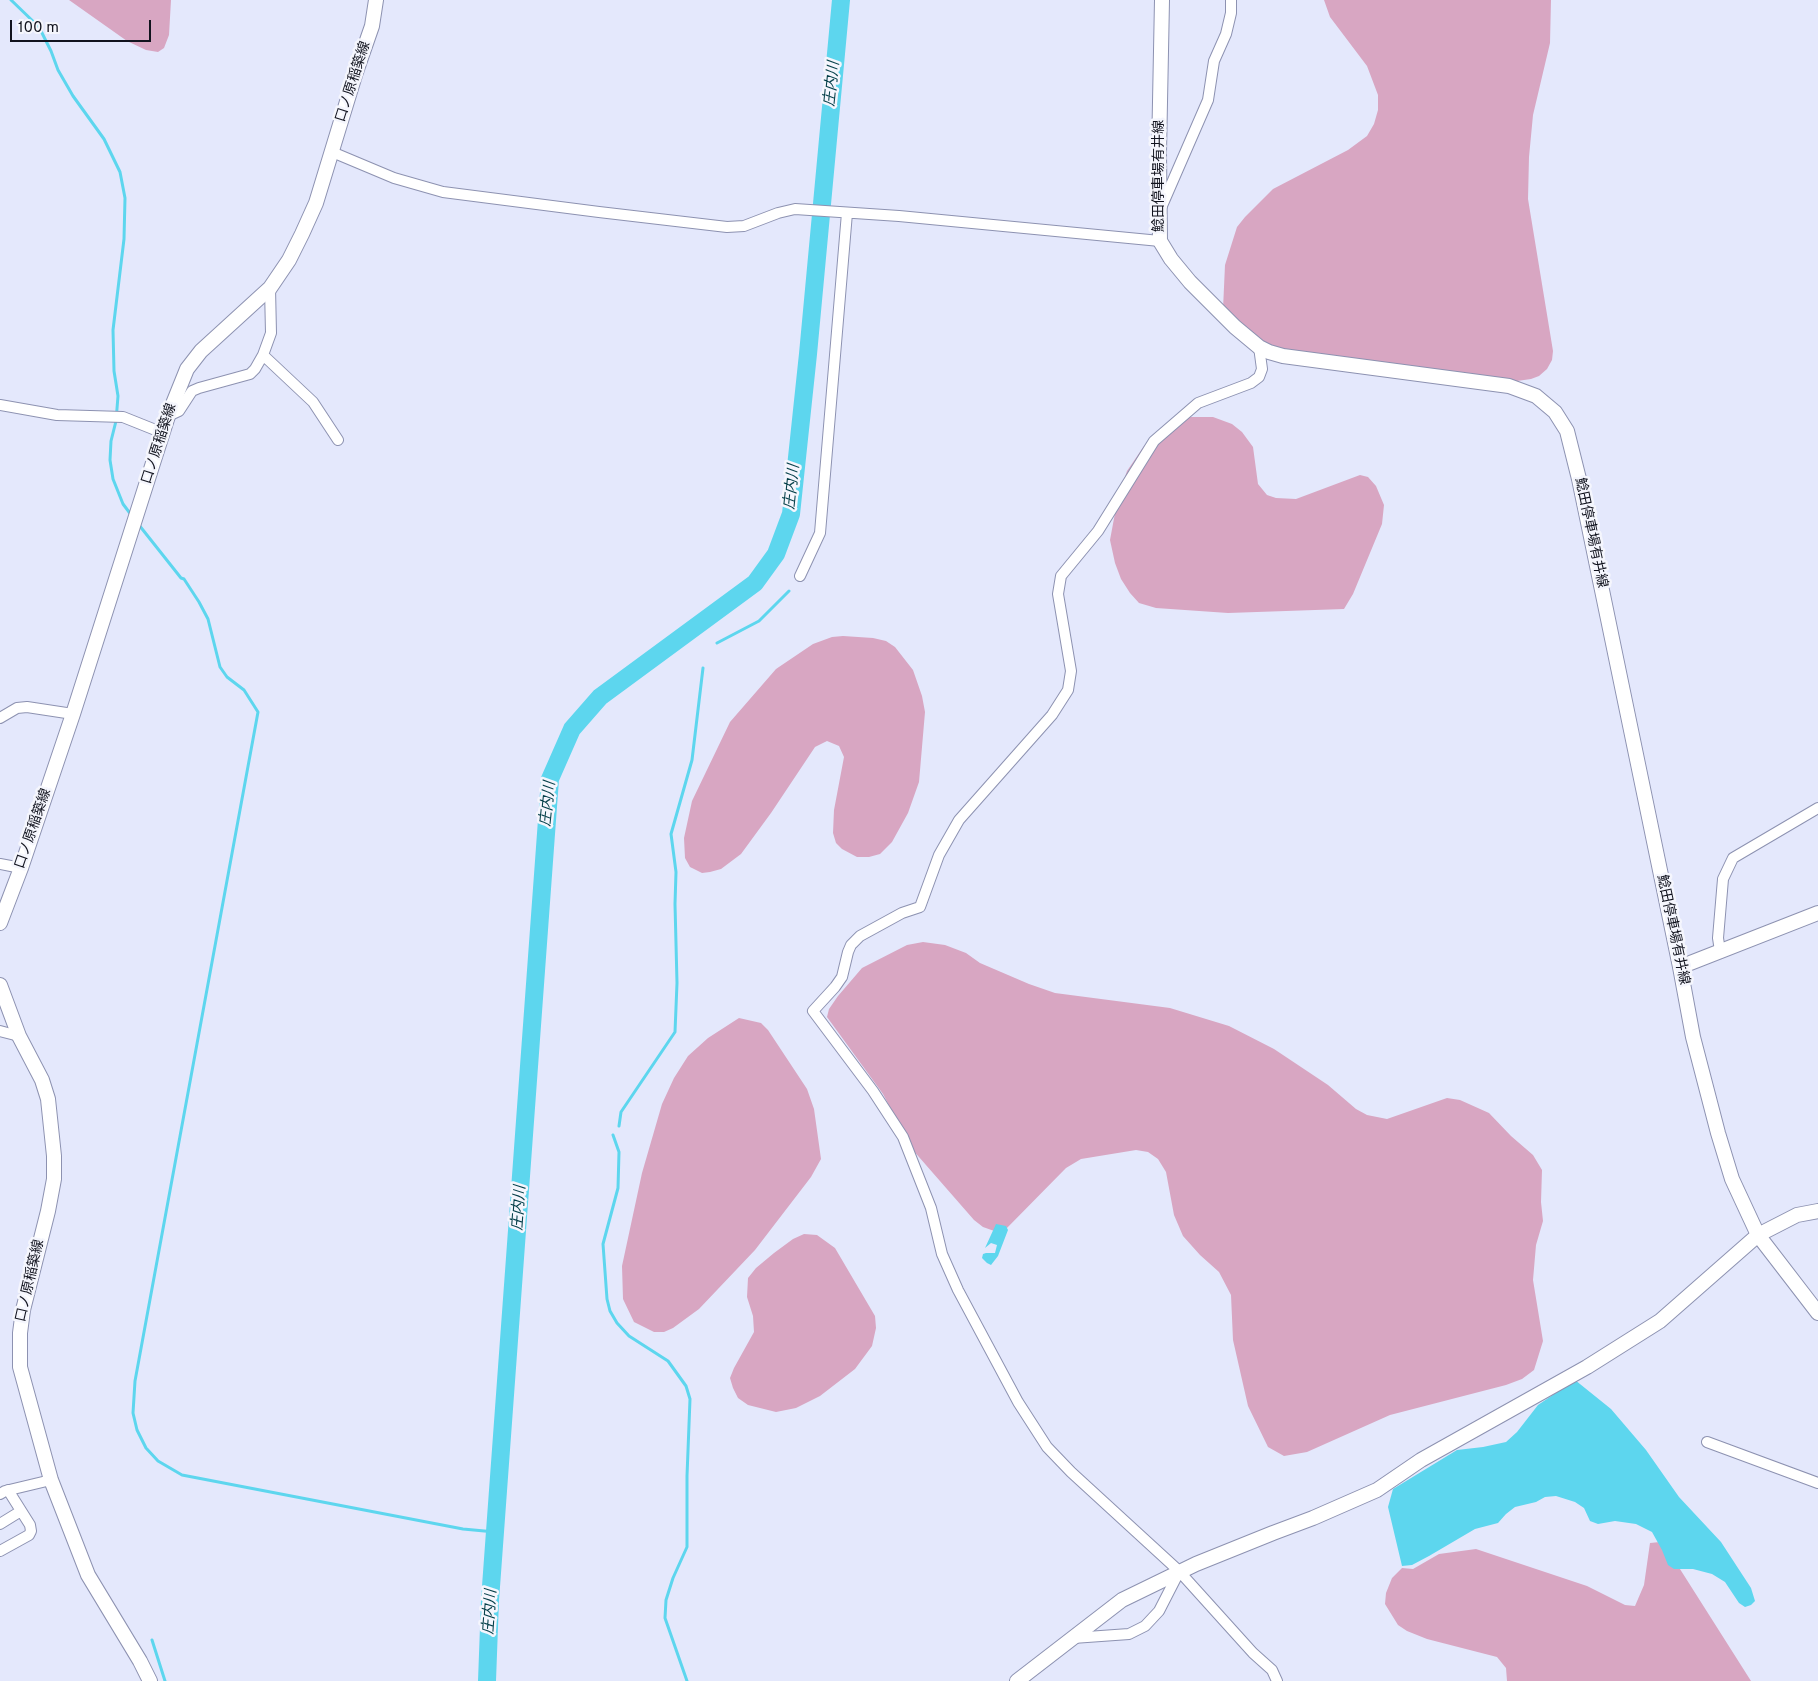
<!DOCTYPE html>
<html>
<head>
<meta charset="utf-8">
<style>
  body { margin:0 }
  #map { position:relative; width:1818px; height:1681px; overflow:hidden; background:#e4e8fc; font-family:Overpass,sans-serif }
  canvas { display:block }
  .scale { position:absolute; left:10px; top:20px; width:141px; height:22px; box-sizing:border-box; border:2px solid #11131e; border-top:0; padding-left:6px; font-size:15px; line-height:18px; white-space:nowrap; color:#11131e; -webkit-text-stroke:4px #f5f6fd; paint-order:stroke }
</style>
</head>
<body>
<div id="map">
<canvas width="1818" height="1681"></canvas>
<div class="scale">100 m</div>
</div>
<script>
const ctx = document.querySelector('canvas').getContext('2d');
ctx.lineJoin = 'round';
function paint(path, color) {
  ctx.fillStyle = color;
  ctx.fill(path, 'evenodd');
}
function toPath(rows) {
  const path = new Path2D();
  for (const r of rows) {
    path.moveTo(r[0], r[1]);
    for (let i = 2; i < r.length; i += 2) path.lineTo(r[i], r[i + 1]);
  }
  return path;
}
function strokePath(path, color, width, dash) {
  ctx.strokeStyle = color;
  ctx.lineWidth = width;
  ctx.lineCap = dash ? 'butt' : 'round';
  ctx.setLineDash(dash || []);
  ctx.stroke(path);
}
function write(font, color, halo, rows, align = 'center') {
  ctx.font = font + ' Overpass,"Noto Sans JP",sans-serif';
  ctx.lineWidth = 5;
  ctx.setLineDash([]);
  ctx.textBaseline = 'middle';
  ctx.strokeStyle = halo;
  ctx.fillStyle = color;
  for (const [text, x, y, turn = 0] of rows) {
    ctx.save();
    ctx.translate(x, y);
    ctx.rotate((+turn || 0) * Math.PI / 180);
    ctx.textAlign = isNaN(turn) ? turn : align;
    if (halo) ctx.strokeText(text, 0, 0);
    ctx.fillText(text, 0, 0);
    ctx.restore();
  }
}
const green = toPath([
  [69,0,171,0,169,35,164,48,158,52,146,50,127,41],
  [1324,0,1551,0,1550,43,1533,115,1529,157,1528,199,1553,351,1552,360,1547,369,1539,376,1531,379,1475,387,1431,383,1345,367,1290,353,1254,340,1223,309,1225,265,1237,227,1245,217,1273,189,1348,150,1367,136,1374,124,1378,110,1378,95,1367,66,1330,17],
  [1191,417,1213,417,1232,424,1242,432,1253,447,1258,484,1267,495,1276,498,1296,499,1360,475,1368,477,1376,486,1384,505,1382,524,1353,594,1344,609,1228,613,1156,608,1139,603,1130,593,1121,579,1115,563,1110,540,1118,497,1127,471,1144,446,1176,421],
  [843,636,873,638,886,641,895,647,913,670,922,696,925,712,919,782,908,813,892,842,880,854,869,857,857,857,842,849,836,843,833,833,834,810,844,757,839,746,827,741,815,747,771,813,741,854,721,869,710,872,702,873,690,867,685,858,684,838,692,801,730,722,776,669,813,644,832,637],
  [923,942,945,945,966,953,980,963,1029,984,1055,993,1170,1008,1229,1026,1274,1049,1328,1085,1356,1109,1367,1115,1387,1119,1447,1098,1460,1100,1489,1113,1511,1136,1533,1155,1542,1170,1541,1202,1543,1221,1536,1245,1533,1280,1543,1341,1534,1370,1522,1379,1506,1385,1390,1415,1307,1452,1284,1456,1268,1447,1248,1406,1233,1340,1231,1295,1219,1272,1200,1255,1183,1236,1174,1215,1166,1172,1158,1159,1148,1152,1136,1150,1081,1159,1066,1168,1005,1230,997,1232,983,1227,974,1220,912,1149,883,1094,827,1017,829,1009,838,996,862,968,907,945],
  [739,1018,761,1023,768,1030,807,1089,814,1109,821,1159,811,1177,755,1250,699,1309,673,1328,664,1332,654,1332,634,1322,623,1299,622,1266,642,1173,662,1104,674,1078,688,1056,708,1038],
  [804,1234,817,1235,835,1248,875,1316,876,1328,872,1346,855,1369,820,1396,796,1408,776,1412,748,1405,738,1398,733,1388,730,1378,734,1368,754,1332,753,1316,747,1297,748,1278,756,1268,774,1253,793,1239],
  [1660,1542,1666,1547,1751,1681,1507,1681,1506,1668,1497,1657,1427,1639,1407,1631,1398,1625,1385,1604,1386,1593,1392,1578,1402,1568,1413,1569,1439,1554,1476,1549,1587,1586,1625,1605,1635,1606,1644,1585,1650,1543]
]);
const water = toPath([
  [996,1224,1006,1226,1008,1230,998,1256,991,1265,987,1263,982,1258,983,1254,986,1253,995,1253,997,1245,991,1243,985,1248],
  [1575,1380,1611,1409,1646,1450,1679,1497,1721,1542,1751,1588,1755,1601,1751,1605,1745,1607,1739,1603,1725,1582,1712,1574,1693,1569,1674,1569,1668,1565,1662,1550,1652,1532,1636,1524,1615,1521,1598,1524,1590,1521,1584,1508,1575,1502,1556,1496,1545,1497,1536,1502,1515,1507,1506,1514,1498,1523,1475,1529,1429,1556,1412,1565,1402,1566,1388,1507,1393,1489,1457,1450,1483,1447,1506,1442,1517,1432,1538,1405]
]);
const stream = toPath([
  [11,0,39,27,51,51,58,70,73,96,104,139,120,172,125,198,124,239,113,330,114,371,118,396,116,421,111,441,110,460,113,479,123,504,132,516],
  [139,525,181,578,184,579,199,602,208,619,220,667,227,677,244,690,258,712,135,1381,133,1413,137,1430,146,1448,158,1461,182,1475,463,1529,495,1532],
  [717,643,759,621,789,591],
  [619,1126,621,1112,675,1032,677,983,675,904,676,872,671,834,692,760,703,668],
  [613,1135,619,1152,618,1188,603,1244,607,1299,610,1311,617,1323,629,1336,668,1361,686,1386,690,1399,687,1476,687,1547,673,1578,666,1600,665,1618,687,1681],
  [152,1640,165,1681]
]);
const river = toPath([
  [487,1681,490,1600,550,779,572,729,600,697,755,583,776,554,791,514,808,354,841,0]
]);
const street = toPath([
  [332,152,394,178,443,192,599,212,727,227,744,226,778,213,795,209,899,216,1160,241],
  [1161,208,1208,100,1214,61,1226,34,1231,13,1231,0],
  [1259,347,1262,369,1259,377,1251,383,1198,403,1154,441,1098,531,1061,576,1058,594,1071,671,1068,690,1052,715,959,820,939,855,920,907,902,913,860,936,851,945,848,952,842,977,835,987,813,1011,873,1091,903,1137,931,1208,942,1254,958,1290,1018,1402,1047,1447,1071,1472,1179,1571,1253,1653,1272,1670,1277,1681],
  [263,355,313,402,338,440],
  [0,405,57,415,123,417,163,433],
  [168,416,179,411,192,391,199,388,250,374,255,369,263,355,271,333,270,288],
  [800,576,820,533,847,213],
  [0,718,17,708,27,707,73,714],
  [0,864,21,868],
  [1720,951,1718,938,1723,879,1733,858,1818,808],
  [0,1031,19,1036],
  [1707,1442,1818,1483],
  [0,1494,5,1491,51,1480],
  [0,1524,21,1511],
  [0,1551,29,1535,31,1531,30,1525,8,1490],
  [1073,1638,1129,1634,1145,1626,1159,1611,1179,1572]
]);
const secondary = toPath([
  [1162,0,1159,153,1160,241,1171,259,1190,282,1235,327,1259,347,1269,352,1283,356,1509,386,1536,396,1555,412,1567,431,1579,479,1680,967,1693,1037,1718,1133,1732,1179,1758,1235,1818,1313],
  [0,923,21,868,73,714,168,416,187,369,201,351,270,288,289,260,302,234,316,203,356,72,372,26,376,0],
  [1680,967,1818,913],
  [0,985,19,1036,42,1080,48,1099,54,1156,54,1179,48,1211,23,1310,20,1333,20,1367,51,1480,88,1575,140,1661,150,1681],
  [1017,1681,1122,1600,1196,1564,1273,1533,1313,1518,1377,1490,1421,1460,1587,1367,1660,1321,1758,1235,1797,1215,1818,1211]
]);
const streetNames = [
  ["口ノ原稲築線",354,82,-72],
  ["鯰田停車場有井線",1160,176,-90],
  ["口ノ原稲築線",160,444,-72],
  ["鯰田停車場有井線",1590,533,78],
  ["口ノ原稲築線",34,829,-71],
  ["鯰田停車場有井線",1672,930,78],
  ["口ノ原稲築線",31,1281,-77]
];
const waterNames = [
  ["庄内川",833,84,-84],
  ["庄内川",793,487,-84],
  ["庄内川",549,804,-84],
  ["庄内川",520,1208,-86],
  ["庄内川",491,1612,-86]
];
paint(green, '#d8a6c2');
paint(water, '#5dd6ee');
strokePath(stream, '#5dd6ee', 3);
strokePath(river, '#5dd6ee', 18);
strokePath(street, '#8d92b1', 12);
strokePath(secondary, '#8d92b1', 16);
strokePath(street, '#fff', 10);
strokePath(secondary, '#fff', 14);
write('14px', '#11131e', '#f5f6fd', streetNames);
write('italic 15px', '#033e48', '#f5f6fd', waterNames);
</script>
</body>
</html>
